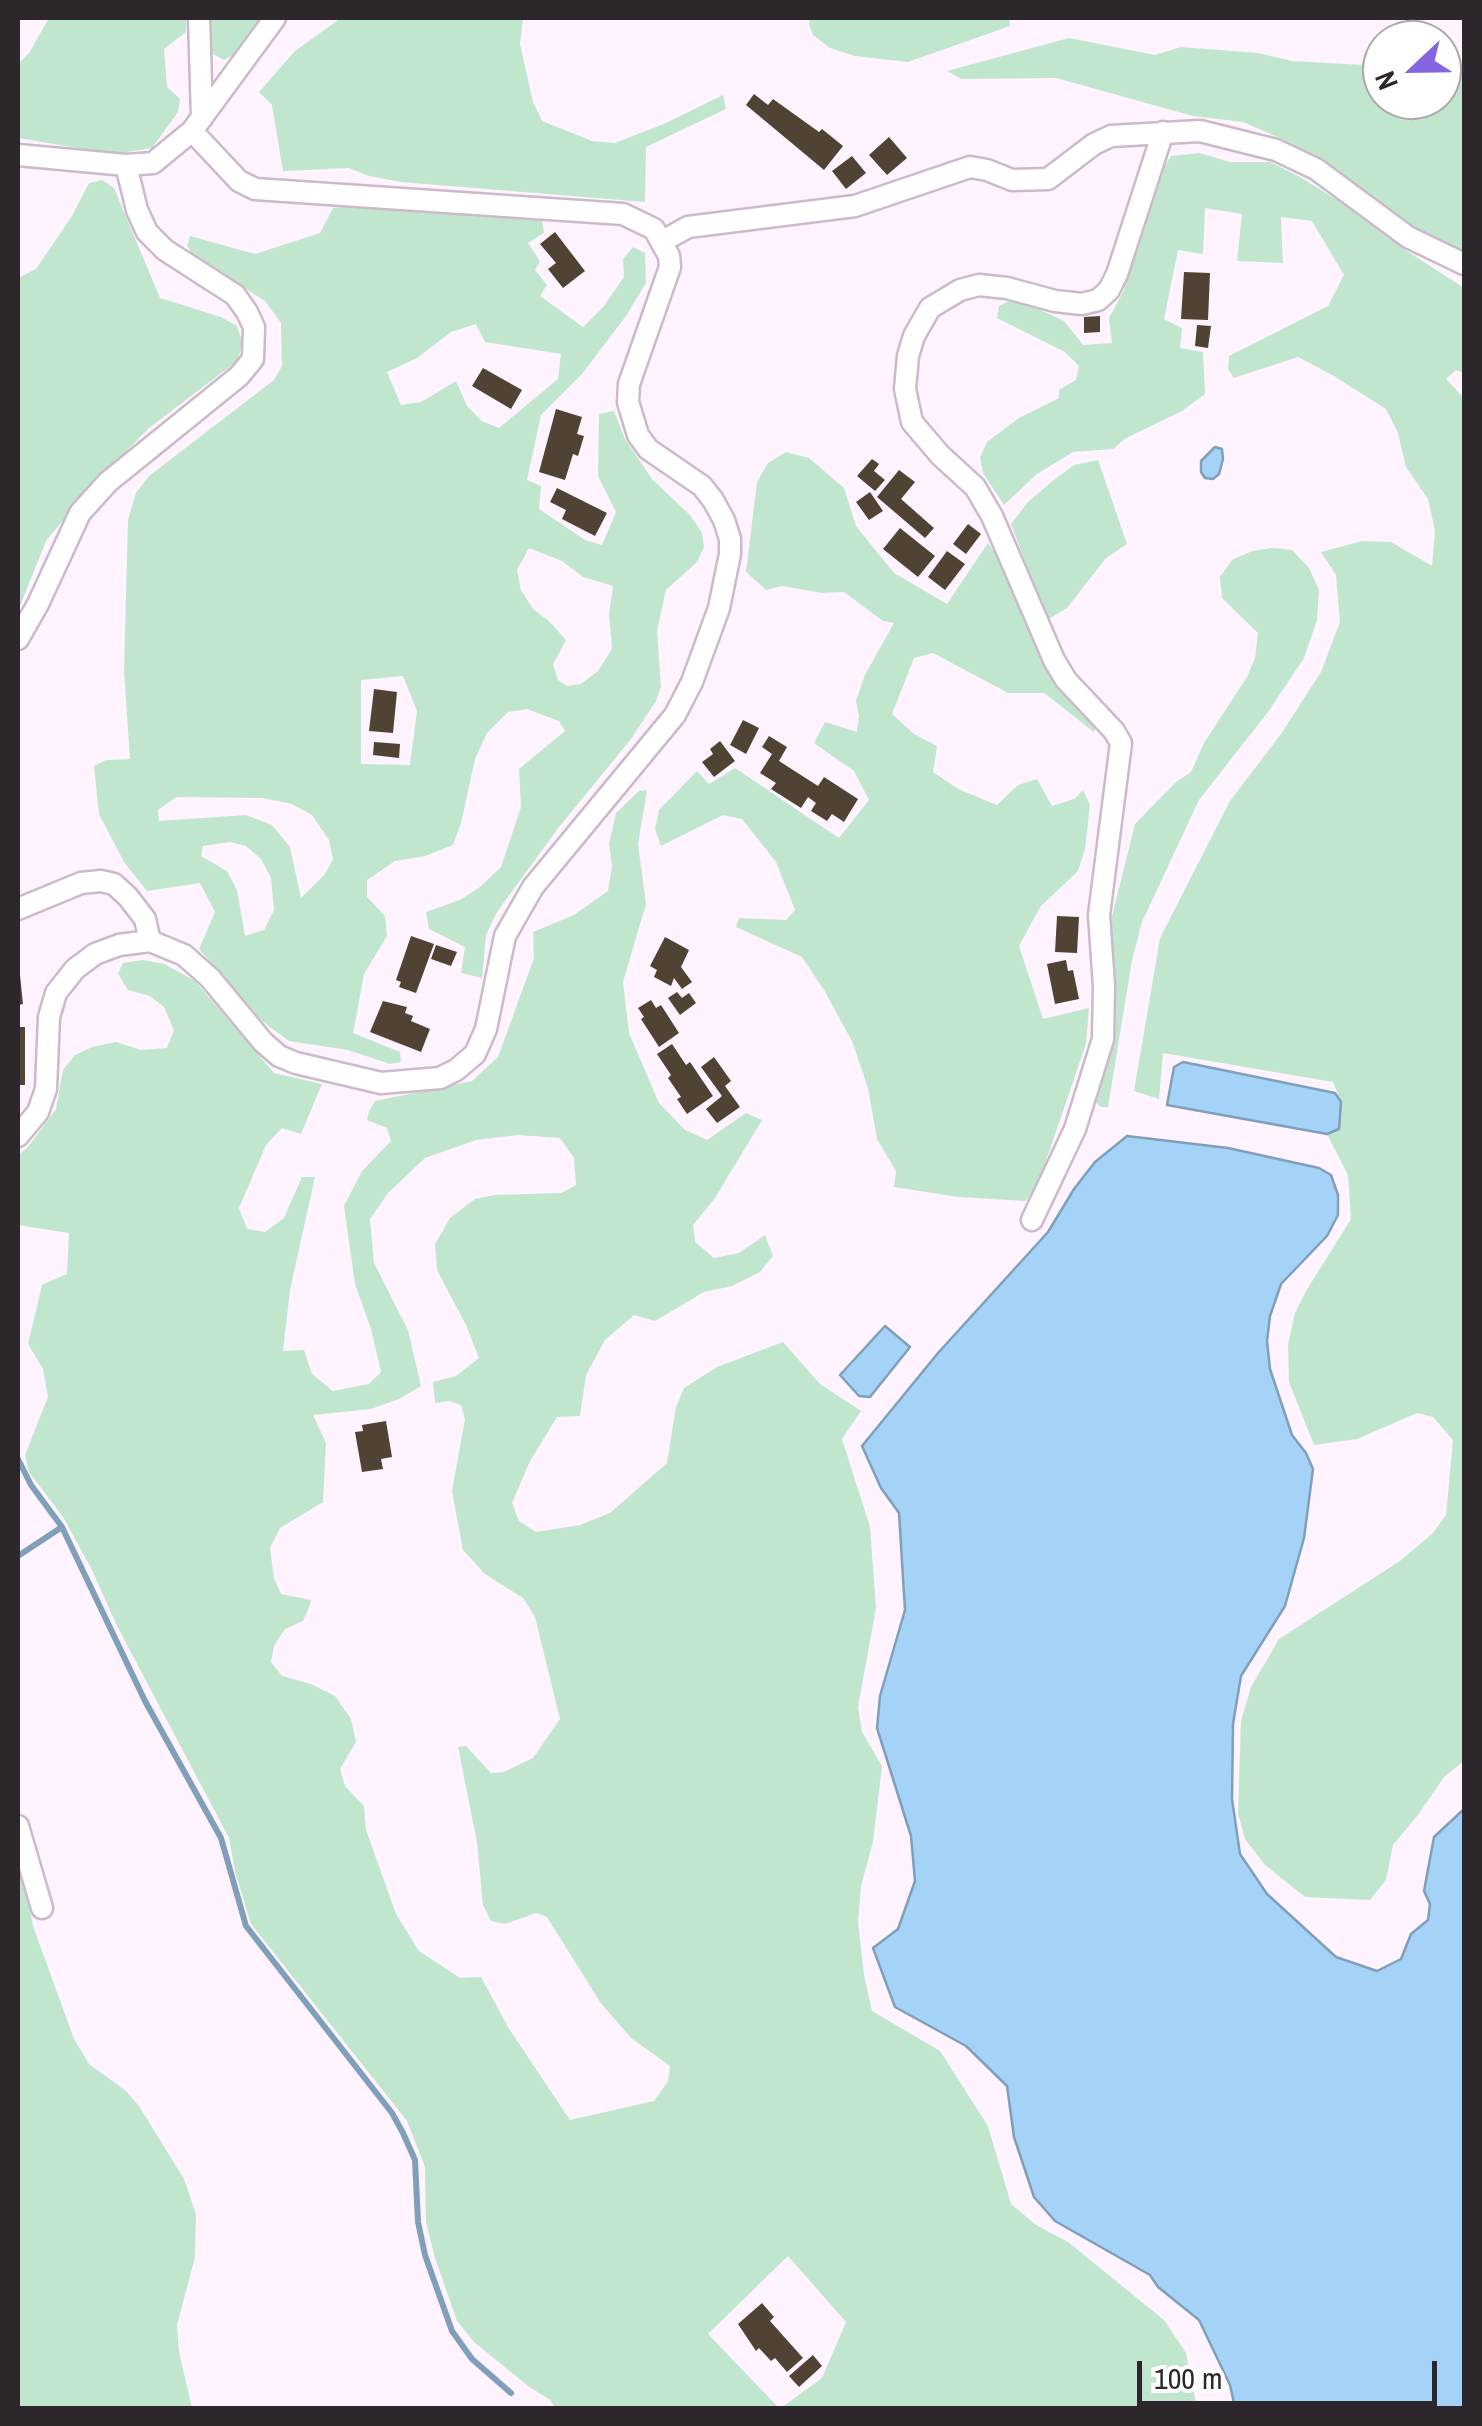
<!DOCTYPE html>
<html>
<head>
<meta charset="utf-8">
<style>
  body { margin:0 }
  #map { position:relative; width:1482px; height:2426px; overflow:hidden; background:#fef3fe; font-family:"Archivo Narrow",sans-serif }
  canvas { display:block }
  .frame { position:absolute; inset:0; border:20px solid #2d272d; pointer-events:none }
  .north { position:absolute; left:1362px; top:20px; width:100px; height:100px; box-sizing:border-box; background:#fff; border:2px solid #aba9ab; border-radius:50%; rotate:248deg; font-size:28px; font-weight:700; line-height:40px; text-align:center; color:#2d272d }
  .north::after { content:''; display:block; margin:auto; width:35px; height:45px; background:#8464df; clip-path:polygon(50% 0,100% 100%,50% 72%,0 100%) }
  .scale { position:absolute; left:1137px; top:2361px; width:300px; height:45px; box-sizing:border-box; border:5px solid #2d272d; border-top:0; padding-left:12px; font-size:30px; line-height:35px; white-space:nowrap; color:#2d272d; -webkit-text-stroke:8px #fff; paint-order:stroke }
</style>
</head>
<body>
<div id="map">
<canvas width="1482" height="2426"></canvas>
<div class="frame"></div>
<div class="north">N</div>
<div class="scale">100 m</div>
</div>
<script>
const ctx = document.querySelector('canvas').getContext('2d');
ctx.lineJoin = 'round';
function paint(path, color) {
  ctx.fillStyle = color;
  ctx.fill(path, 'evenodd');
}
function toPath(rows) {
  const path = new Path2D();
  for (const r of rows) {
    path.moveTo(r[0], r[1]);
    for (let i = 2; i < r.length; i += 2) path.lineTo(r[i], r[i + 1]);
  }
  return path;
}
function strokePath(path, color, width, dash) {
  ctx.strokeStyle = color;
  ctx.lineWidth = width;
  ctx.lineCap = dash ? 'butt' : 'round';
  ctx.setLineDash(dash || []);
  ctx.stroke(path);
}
const green = toPath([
  [49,18,186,18,186,32,164,49,167,87,180,99,178,112,152,148,114,154,18,138,18,64,29,53],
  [205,18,273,18,254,44,224,60,207,51],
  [341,18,523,18,520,44,533,102,542,121,592,141,615,143,666,123,723,95,726,109,646,147,645,202,401,182,369,176,349,168,283,171,272,105,259,92,295,51],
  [810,18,1009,18,1010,26,908,62,855,56,830,48,813,35,809,25],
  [1069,38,1155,55,1181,47,1258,53,1292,61,1382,66,1382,100,1442,100,1442,68,1464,68,1464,253,1429,239,1339,172,1291,143,1243,122,1193,116,1056,78,961,79,947,71],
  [1200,153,1230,162,1270,162,1300,177,1355,211,1407,251,1464,288,1464,373,1456,370,1446,379,1464,398,1464,1761,1444,1777,1418,1815,1393,1845,1386,1880,1370,1900,1305,1897,1265,1865,1245,1839,1238,1814,1241,1721,1251,1687,1279,1639,1400,1561,1433,1533,1446,1515,1453,1440,1433,1417,1417,1413,1357,1439,1314,1445,1289,1382,1288,1344,1295,1313,1306,1291,1351,1219,1348,1175,1327,1134,1339,1128,1341,1102,1333,1082,1163,1053,1159,1099,1134,1091,1160,938,1230,801,1281,734,1321,672,1340,622,1336,575,1321,552,1362,541,1391,542,1432,566,1435,531,1428,499,1406,467,1398,433,1386,409,1334,376,1298,357,1234,378,1228,369,1229,356,1328,306,1344,275,1312,221,1281,217,1283,263,1237,261,1242,214,1205,208,1203,254,1178,250,1164,319,1182,328,1180,348,1203,352,1205,394,1182,411,1126,438,1113,449,1073,452,1037,474,1004,505,983,473,980,457,987,442,1019,418,1059,398,1059,390,1076,380,1079,366,1065,352,997,318,999,306,1009,301,1036,308,1064,321,1083,345,1112,343,1109,318,1124,290,1164,167,1171,156],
  [102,180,114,188,160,298,221,317,237,326,243,344,237,361,148,429,82,497,46,541,18,611,18,278,36,269,72,216,89,183],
  [360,205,477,209,542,221,544,233,528,243,540,261,535,270,547,285,540,296,583,327,604,306,624,277,623,259,633,247,645,253,646,283,626,316,582,374,541,415,527,480,541,486,539,509,585,540,602,545,616,512,598,476,599,414,614,411,625,439,652,479,691,516,702,533,704,547,697,562,666,590,657,631,661,687,656,701,631,739,559,827,497,912,486,935,482,978,461,973,465,947,429,929,426,912,460,900,480,887,501,867,521,807,519,769,565,731,559,721,527,709,508,712,487,733,475,759,461,823,453,845,425,856,395,861,367,880,367,897,385,916,387,936,364,974,353,1033,400,1052,401,1062,390,1064,348,1050,289,1041,263,1022,199,949,215,912,200,883,147,891,124,862,99,814,94,766,106,760,130,759,124,671,128,520,136,493,149,476,274,380,282,366,281,323,265,301,194,256,187,246,190,236,255,254,320,233,333,208],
  [476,324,485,342,561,354,558,379,499,428,482,421,467,406,456,381,421,402,401,405,387,372,417,358,451,332],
  [529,548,562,561,583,577,613,586,609,614,612,649,598,671,581,684,567,686,558,680,553,664,566,640,550,622,533,609,521,590,517,570],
  [403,676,417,711,410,765,361,764,361,680],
  [176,797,262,798,292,804,312,815,329,840,333,859,325,874,301,898,290,847,272,825,246,815,159,821,158,810],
  [230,842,246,846,261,859,271,878,274,910,264,930,245,936,237,890,227,871,201,856,203,846],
  [786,452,809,458,844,488,856,526,894,573,947,604,988,543,997,556,1049,669,1097,724,1094,732,1044,693,1008,693,933,653,914,658,892,714,914,734,937,746,933,772,958,789,997,805,1018,785,1037,779,1052,806,1074,799,1083,790,1090,805,1085,849,1078,871,1040,907,1019,946,1043,1019,1089,1008,1086,1044,1038,1184,1026,1201,959,1197,894,1187,896,1171,877,1139,868,1088,852,1041,824,990,802,957,736,927,739,918,786,920,795,910,776,862,742,819,723,815,661,846,655,829,659,810,697,771,709,784,735,768,839,838,869,800,854,771,814,743,825,722,857,732,859,716,856,701,865,675,894,623,883,621,844,592,822,593,782,586,766,590,746,572,757,482,768,463],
  [1098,460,1127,544,1106,558,1067,608,1047,620,1011,524,1028,502,1050,483,1074,465],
  [1273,548,1292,550,1309,568,1319,590,1317,620,1304,658,1268,712,1199,800,1142,922,1132,960,1108,1107,1101,1107,1095,1102,1109,1048,1114,1005,1110,924,1135,824,1176,782,1191,772,1204,743,1247,677,1255,658,1258,633,1222,598,1220,577,1232,560,1252,551],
  [647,790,638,844,646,904,623,982,629,1033,659,1103,685,1130,707,1140,746,1113,762,1120,715,1198,693,1225,695,1242,714,1258,739,1253,765,1235,773,1256,760,1272,732,1286,704,1292,655,1321,634,1315,605,1340,586,1375,580,1416,557,1417,530,1461,512,1503,519,1521,536,1532,580,1525,610,1513,667,1463,676,1407,684,1388,717,1367,783,1342,820,1384,861,1411,842,1439,870,1527,876,1608,858,1707,862,1732,882,1766,873,1842,861,1886,858,1922,864,1975,872,2011,940,2051,988,2126,1011,2204,1036,2225,1068,2242,1164,2320,1186,2353,1197,2408,781,2408,822,2378,846,2322,788,2256,708,2334,779,2408,555,2408,550,2400,528,2386,474,2342,457,2321,435,2258,426,2222,425,2167,407,2121,251,1924,235,1871,229,1838,116,1624,92,1570,63,1517,29,1472,25,1455,48,1397,43,1369,28,1344,42,1285,67,1274,69,1233,18,1225,18,1155,28,1147,56,1109,63,1070,75,1055,92,1047,116,1042,141,1050,167,1048,174,1030,164,1007,150,996,128,990,118,974,123,963,143,960,164,964,195,981,274,1073,322,1084,301,1134,282,1128,266,1145,239,1208,247,1229,265,1232,284,1218,302,1177,315,1177,290,1290,283,1351,304,1350,312,1374,333,1391,369,1384,381,1372,371,1329,355,1284,344,1206,362,1171,391,1141,387,1128,367,1120,369,1111,375,1101,472,1081,498,1057,534,958,533,932,574,915,608,891,612,866,609,844,616,813,639,791],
  [518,1135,560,1138,574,1158,576,1185,561,1193,495,1195,475,1199,450,1218,435,1244,437,1270,466,1325,479,1358,456,1376,433,1382,435,1403,449,1401,461,1405,465,1419,452,1491,463,1550,485,1574,523,1598,535,1617,560,1719,533,1758,504,1772,491,1773,466,1746,458,1747,477,1842,483,1905,491,1921,505,1924,536,1913,547,1917,600,2002,631,2038,670,2066,668,2081,654,2101,570,2120,508,2027,481,1977,460,1978,419,1951,396,1914,366,1830,364,1806,345,1786,340,1769,356,1742,351,1719,335,1696,311,1684,282,1676,271,1662,274,1646,285,1629,303,1621,310,1605,311,1600,281,1594,274,1578,270,1548,280,1528,323,1502,326,1443,313,1415,371,1409,399,1399,421,1386,408,1330,374,1263,370,1219,388,1193,425,1158,476,1140],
  [18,1846,33,1926,74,2039,89,2064,126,2091,139,2106,184,2179,196,2214,195,2257,177,2325,179,2352,192,2408,18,2408]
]);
const water = toPath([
  [1215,447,1222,449,1223,459,1219,474,1213,479,1205,478,1201,472,1201,461,1215,447],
  [1183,1062,1335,1093,1341,1102,1339,1129,1327,1134,1167,1105,1174,1067,1183,1062],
  [1127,1136,1228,1148,1319,1168,1331,1175,1338,1195,1338,1215,1327,1236,1281,1284,1270,1316,1267,1341,1270,1369,1292,1435,1306,1453,1313,1469,1304,1538,1285,1606,1241,1676,1233,1724,1232,1799,1240,1854,1267,1894,1336,1957,1377,1971,1401,1959,1411,1934,1428,1920,1430,1904,1424,1891,1434,1837,1464,1809,1464,2408,1235,2408,1230,2385,1199,2320,1158,2287,1150,2275,1055,2221,1034,2197,1014,2137,1007,2086,966,2046,895,2007,873,1948,898,1929,915,1881,911,1836,877,1728,880,1696,905,1610,899,1513,881,1488,862,1446,938,1353,1048,1232,1074,1189,1095,1162,1127,1136],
  [885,1326,910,1347,870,1397,859,1396,840,1375,885,1326]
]);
const stream = toPath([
  [18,1459,31,1485,62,1527,145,1701,221,1838,246,1926,392,2113,403,2133,415,2160,418,2222,425,2255,452,2331,472,2359,511,2393],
  [18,1556,62,1527]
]);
const building = toPath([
  [754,94,768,105,773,99,819,132,822,129,843,146,824,170,746,105],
  [889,137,907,158,887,175,869,155],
  [852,156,866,173,846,189,832,171],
  [555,232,585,271,563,288,548,269,556,263,540,244],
  [1184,272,1210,273,1208,320,1181,319],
  [1100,316,1100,332,1084,333,1084,317],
  [1197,325,1211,326,1208,348,1195,346],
  [483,368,522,390,511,409,472,386],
  [556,409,582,417,577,434,584,436,578,456,573,454,565,480,539,472],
  [872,459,879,464,874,471,885,480,875,491,857,476],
  [899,470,915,482,901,499,934,528,925,538,877,497],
  [557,488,607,513,595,536,562,519,566,510,550,502],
  [870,492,883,511,869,520,856,502],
  [968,524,981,534,966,554,953,544],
  [900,528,935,556,918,577,883,549],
  [947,551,965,564,945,590,928,577],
  [374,689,397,692,393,733,369,731],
  [743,720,759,728,746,754,730,745],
  [769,736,787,747,779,761,818,786,824,777,858,799,844,822,832,814,827,821,811,811,816,803,808,797,801,808,771,789,776,783,760,773,772,754,762,747],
  [720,741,735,761,714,777,702,762,713,754,710,749],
  [374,742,400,744,399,758,373,755],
  [1057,916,1079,917,1077,953,1055,952],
  [411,936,434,944,416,993,399,987,401,982,396,980],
  [665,937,689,950,681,967,692,982,682,989,674,978,671,986,654,977,657,970,650,966],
  [436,945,457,952,451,966,431,959],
  [1066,960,1068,971,1073,970,1079,999,1055,1004,1047,964],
  [18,975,20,975,23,1004,18,1005],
  [677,992,682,998,689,993,696,1003,680,1015,668,998],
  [651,1000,656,1008,661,1005,679,1033,659,1047,641,1019,644,1017,638,1008],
  [383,1001,407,1007,405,1013,413,1016,411,1021,430,1029,421,1052,370,1032],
  [18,1027,25,1027,25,1085,18,1085],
  [672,1044,686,1065,690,1062,713,1096,687,1114,677,1099,681,1097,668,1078,671,1075,657,1054],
  [714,1057,731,1081,725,1086,740,1107,717,1123,706,1109,722,1096,701,1067],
  [386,1421,392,1457,381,1459,383,1469,362,1472,355,1432,363,1431,362,1425],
  [762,2303,774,2317,770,2321,803,2358,787,2372,775,2358,771,2361,759,2348,756,2351,738,2324],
  [813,2355,822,2366,799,2387,789,2376]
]);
const minor = toPath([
  [199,18,202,118],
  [18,155,126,165,153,163,192,131,275,18],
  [663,241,688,227,855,206,970,167,987,170,1012,180,1048,179,1094,144,1111,136,1200,131,1276,150,1316,169,1408,237,1464,264],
  [18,639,38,604,80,513,108,482,239,376,253,359,254,327,247,312,235,295,165,250,147,232,137,210,126,165],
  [18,909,81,883,101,881,114,884,128,897,145,919,150,941],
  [18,1136,38,1112,46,1089,49,1017,56,993,75,969,95,954,119,945,150,941,184,955,210,978,263,1042,279,1056,296,1063,381,1083,440,1078,456,1070,475,1054,486,1029,505,936,533,887,675,715,692,682,719,608,730,554,730,539,724,520,713,500,702,486,648,449,638,435,628,402,629,384,670,267,669,256,654,229,623,214,255,189,239,181,192,131],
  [1032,1220,1075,1129,1103,1039,1104,986,1099,915,1121,743,1114,731,1066,680,1054,660,992,516,975,487,940,455,912,422,905,389,908,356,914,336,930,308,960,290,979,285,1007,288,1055,301,1082,304,1098,300,1109,290,1117,274,1163,132],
  [18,1826,42,1908]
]);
paint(green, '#c0e7cd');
paint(water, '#a4d3f7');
strokePath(water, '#809fba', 2.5);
strokePath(stream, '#809fba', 6);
paint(building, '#504333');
strokePath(minor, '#ccbacb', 25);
strokePath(minor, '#fff', 20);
</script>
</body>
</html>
